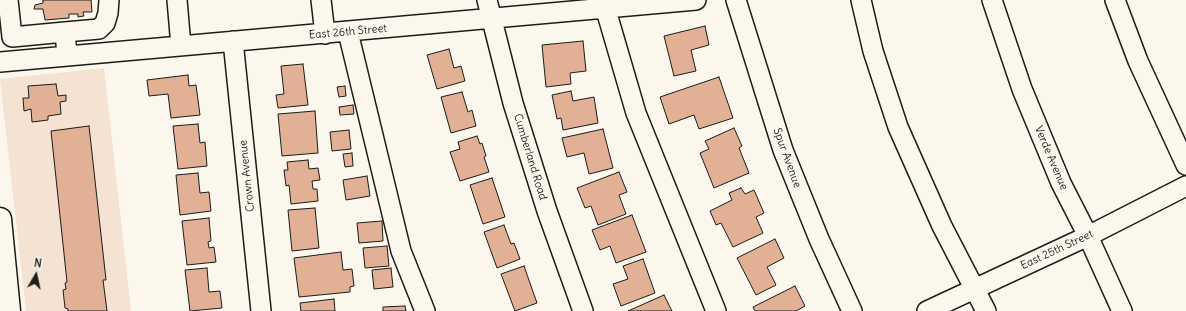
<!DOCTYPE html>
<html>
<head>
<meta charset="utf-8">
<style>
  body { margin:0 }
  #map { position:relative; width:1186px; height:311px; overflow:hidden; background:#fbf7ec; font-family:Delius,sans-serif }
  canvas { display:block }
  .north { position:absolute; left:16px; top:255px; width:40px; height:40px; -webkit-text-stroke:3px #fbf7ec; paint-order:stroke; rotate:9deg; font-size:11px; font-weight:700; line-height:16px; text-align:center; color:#1c1c1c }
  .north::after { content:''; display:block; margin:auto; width:14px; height:18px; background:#1c1c1c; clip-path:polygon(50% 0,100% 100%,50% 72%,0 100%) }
</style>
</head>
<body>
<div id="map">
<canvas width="1186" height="311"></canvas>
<div class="north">N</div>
</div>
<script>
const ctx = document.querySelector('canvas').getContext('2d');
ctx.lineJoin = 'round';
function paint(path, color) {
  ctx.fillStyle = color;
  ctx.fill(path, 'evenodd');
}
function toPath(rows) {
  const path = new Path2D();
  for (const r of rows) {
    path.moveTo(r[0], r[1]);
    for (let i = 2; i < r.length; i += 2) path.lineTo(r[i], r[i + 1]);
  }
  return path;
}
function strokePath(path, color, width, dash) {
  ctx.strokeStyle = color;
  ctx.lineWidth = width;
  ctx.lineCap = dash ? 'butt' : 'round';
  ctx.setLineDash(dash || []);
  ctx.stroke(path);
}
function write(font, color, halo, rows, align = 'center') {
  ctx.font = font + ' Delius,sans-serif';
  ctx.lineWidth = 4;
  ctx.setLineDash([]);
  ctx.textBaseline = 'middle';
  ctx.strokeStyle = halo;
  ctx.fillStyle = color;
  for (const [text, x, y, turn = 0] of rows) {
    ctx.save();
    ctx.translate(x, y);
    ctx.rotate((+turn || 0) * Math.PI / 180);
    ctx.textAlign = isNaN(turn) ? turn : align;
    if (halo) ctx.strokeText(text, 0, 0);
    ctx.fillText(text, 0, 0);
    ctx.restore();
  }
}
const built = toPath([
  [104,68,131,311,26,311,0,79]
]);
const building = toPath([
  [43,0,91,0,92,12,83,12,84,16,78,17,78,14,69,14,69,18,45,20,43,9,34,9,35,5,43,3,43,0],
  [705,26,709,45,691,50,696,71,674,76,664,36,705,26],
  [583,41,586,71,570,73,571,84,546,87,542,45,583,41],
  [449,49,454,68,461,66,465,81,437,89,427,55,449,49],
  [303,64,308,105,278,108,276,95,284,94,281,66,303,64],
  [188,75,189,86,196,85,200,115,171,118,168,94,149,96,147,80,188,75],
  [719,77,733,118,699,129,694,115,669,124,660,97,719,77],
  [56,84,58,96,66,95,66,101,60,102,61,114,48,116,48,120,32,122,31,109,24,111,23,98,29,98,28,86,56,84],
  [345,86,346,96,339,97,337,87,345,86],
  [571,91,573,101,594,97,598,123,563,130,561,118,557,119,552,95,571,91],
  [462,92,468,112,472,110,476,126,451,133,441,97,462,92],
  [353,105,354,114,340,115,339,107,353,105],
  [315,111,318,153,282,156,278,114,315,111],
  [198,124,200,143,205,142,207,166,178,169,173,126,198,124],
  [89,126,106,280,103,280,107,311,68,311,68,309,65,308,63,290,66,289,65,283,67,282,51,131,89,126],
  [734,128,742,146,739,148,749,173,714,188,700,153,709,149,705,141,734,128],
  [603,129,613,168,589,174,584,153,567,157,562,138,603,129],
  [349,130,351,149,332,151,330,132,349,130],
  [477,136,480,144,482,143,486,156,484,157,489,172,460,181,450,152,460,149,458,142,477,136],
  [352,153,353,166,345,167,343,154,352,153],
  [308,160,309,169,318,168,320,180,312,181,313,189,317,189,318,201,291,204,289,185,286,186,284,170,288,170,287,162,308,160],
  [619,172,627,192,619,195,626,214,598,225,591,206,585,208,577,188,619,172],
  [198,173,200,193,209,192,211,211,180,215,176,175,198,173],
  [367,176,370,196,346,200,343,180,367,176],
  [492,178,505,217,483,224,470,185,492,178],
  [741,188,745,194,754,190,764,213,756,217,763,233,733,247,721,223,716,225,710,211,732,200,729,193,741,188],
  [315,208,319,248,292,251,288,210,315,208],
  [632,215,646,252,616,263,610,246,600,250,592,230,632,215],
  [209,218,211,241,208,242,209,248,214,247,216,262,187,265,182,221,209,218],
  [382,221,383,241,359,243,357,223,382,221],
  [504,225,511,244,514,243,520,259,497,268,484,232,504,225],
  [775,239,784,258,767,267,776,285,756,295,737,258,775,239],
  [387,246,389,266,365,268,363,248,387,246],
  [341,252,343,270,352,269,354,286,350,287,350,292,299,297,294,258,341,252],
  [643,259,655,293,621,306,613,284,628,279,623,266,643,259],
  [524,266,537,303,515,311,501,274,524,266],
  [207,268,209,292,220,291,222,308,190,311,185,270,207,268],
  [391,268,393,287,374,289,372,270,391,268],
  [795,286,805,306,796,311,755,311,753,307,795,286],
  [664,295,672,311,628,311,664,295],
  [334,299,335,311,301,311,300,303,334,299],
  [405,306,406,311,383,311,383,307,405,306]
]);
const minor = toPath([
  [8,0,12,37,65,32],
  [177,0,181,46],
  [321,0,325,34],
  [487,0,513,103,547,211,583,311],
  [603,0,636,113,716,311],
  [736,0,783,150,819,239,852,311],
  [861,0,873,51,898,127,942,226,986,311],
  [992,0,1022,89,1061,183,1088,236,1122,311],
  [1115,0,1138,61,1186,165],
  [348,32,401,251,425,311],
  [233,41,261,311],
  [67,56,65,32,99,29,105,23,108,13,109,0],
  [0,62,696,0],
  [927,311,1088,236,1186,186]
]);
const major = toPath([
  [0,219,9,311]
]);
const streetNames = [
  ["East 26th Street",348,32,-5],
  ["Cumberland Road",530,157,73],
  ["Spur Avenue",787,158,70],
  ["Verde Avenue",1051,158,67],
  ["Crown Avenue",247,176,-96],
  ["East 25th Street",1057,250,-25]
];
paint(built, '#f4e2d2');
paint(building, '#e2b094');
strokePath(building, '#1c1c1c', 1);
strokePath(minor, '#1c1c1c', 22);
strokePath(major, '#1c1c1c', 25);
strokePath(minor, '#fbf7ec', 19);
strokePath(major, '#fbf7ec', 22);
write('11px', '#1c1c1c', '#fbf7ec', streetNames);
</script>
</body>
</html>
